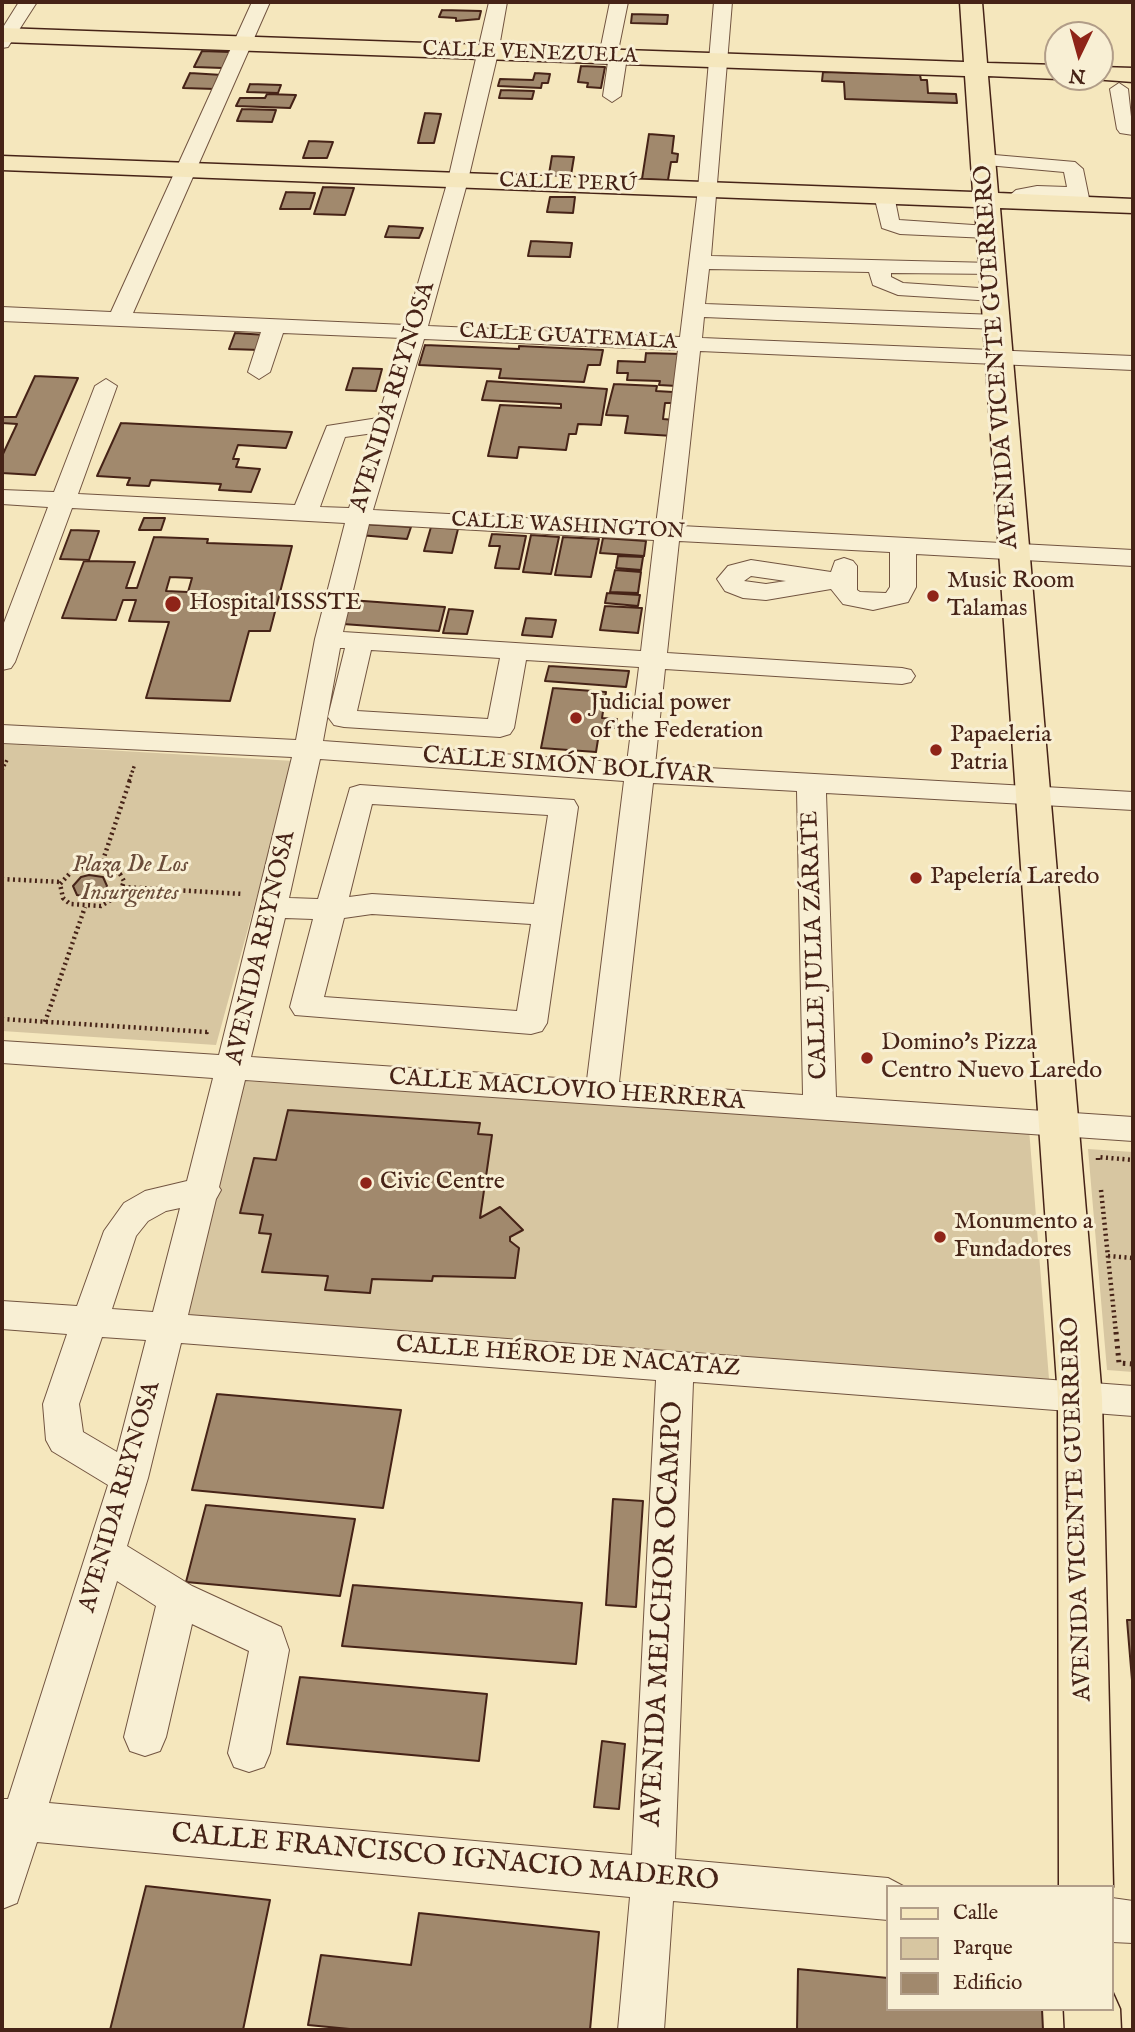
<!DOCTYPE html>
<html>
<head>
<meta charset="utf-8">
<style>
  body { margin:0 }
  #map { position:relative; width:1135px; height:2032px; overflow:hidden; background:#f5e7bd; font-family:"IM FELL English",serif }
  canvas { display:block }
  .frame { position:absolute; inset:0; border:4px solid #462317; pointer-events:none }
  .legend { position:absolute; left:886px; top:1885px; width:228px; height:126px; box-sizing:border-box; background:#f8efd4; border:2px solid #b19d88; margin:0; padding:9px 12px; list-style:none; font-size:21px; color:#462317 }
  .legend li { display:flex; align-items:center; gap:14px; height:35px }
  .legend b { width:35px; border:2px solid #b19d88 }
  .north { position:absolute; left:1044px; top:21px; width:70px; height:70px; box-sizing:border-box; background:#f8efd4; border:2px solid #b19d88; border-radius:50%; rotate:185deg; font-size:19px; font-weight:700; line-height:28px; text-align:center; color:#462317 }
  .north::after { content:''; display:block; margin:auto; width:24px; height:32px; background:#8f2418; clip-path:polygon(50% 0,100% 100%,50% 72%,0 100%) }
</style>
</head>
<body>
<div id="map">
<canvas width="1135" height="2032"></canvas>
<div class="frame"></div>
<ul class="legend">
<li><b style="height:9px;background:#f5e7bd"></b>Calle</li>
<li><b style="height:19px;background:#d7c6a1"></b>Parque</li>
<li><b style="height:19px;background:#a1896d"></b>Edificio</li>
</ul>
<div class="north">N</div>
</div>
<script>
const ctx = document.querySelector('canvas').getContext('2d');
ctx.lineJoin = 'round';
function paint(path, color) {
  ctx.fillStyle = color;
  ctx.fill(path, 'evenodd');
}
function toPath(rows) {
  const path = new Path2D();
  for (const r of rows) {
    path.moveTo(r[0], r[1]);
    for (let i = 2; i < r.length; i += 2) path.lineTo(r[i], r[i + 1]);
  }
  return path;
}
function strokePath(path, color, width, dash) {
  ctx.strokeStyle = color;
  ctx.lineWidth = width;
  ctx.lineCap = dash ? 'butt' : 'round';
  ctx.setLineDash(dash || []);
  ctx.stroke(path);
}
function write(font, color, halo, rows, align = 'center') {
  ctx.font = font + ' "IM FELL English",serif';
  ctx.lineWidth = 6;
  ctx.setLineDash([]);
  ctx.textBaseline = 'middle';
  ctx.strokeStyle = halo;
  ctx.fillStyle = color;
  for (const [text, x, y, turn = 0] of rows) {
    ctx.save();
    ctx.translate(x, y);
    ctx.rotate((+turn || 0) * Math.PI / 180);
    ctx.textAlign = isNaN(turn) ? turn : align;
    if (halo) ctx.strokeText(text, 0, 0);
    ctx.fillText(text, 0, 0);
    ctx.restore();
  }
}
const green = toPath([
  [2,744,294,761,216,1045,2,1031],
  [244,1081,1029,1129,1049,1379,184,1321],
  [1088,1149,1133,1152,1133,1372,1107,1370]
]);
const building = toPath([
  [442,10,481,11,479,19,456,21,456,18,439,17,442,10],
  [632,14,668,15,667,24,631,23,632,14],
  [202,51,230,52,223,68,194,67,202,51],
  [581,66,605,67,601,88,587,87,588,83,578,82,581,66],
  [823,72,920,75,921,80,927,80,928,93,956,94,957,103,845,99,844,82,822,81,823,72],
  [190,73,222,75,215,89,183,88,190,73],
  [535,73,550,74,548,83,542,83,541,88,498,86,500,79,533,80,535,73],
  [250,84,281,85,278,93,247,92,250,84],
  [501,90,534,91,532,99,499,98,501,90],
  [267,94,296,95,290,108,236,106,240,98,265,98,267,94],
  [242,109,276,110,272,122,237,121,242,109],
  [425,113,441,114,434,143,418,143,425,113],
  [649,134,674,136,672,153,678,154,677,162,671,162,668,180,642,179,649,134],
  [309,141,333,142,327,158,303,158,309,141],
  [552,156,574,157,571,175,549,174,552,156],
  [323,187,354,188,345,215,314,214,323,187],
  [286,192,315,193,310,209,280,209,286,192],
  [550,197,575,197,573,213,547,212,550,197],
  [389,226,423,228,419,238,385,237,389,226],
  [531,241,572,243,570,257,528,256,531,241],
  [235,333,266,335,260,350,229,349,235,333],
  [425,345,519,349,519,346,603,350,600,365,588,365,584,382,499,378,501,369,419,365,425,345],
  [646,353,681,354,677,386,659,385,660,381,627,380,628,373,617,373,618,361,645,362,646,353],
  [353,368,382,369,376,391,346,390,353,368],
  [35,376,78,378,35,475,2,473,2,456,17,424,2,423,2,417,16,417,35,376],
  [487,381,607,389,601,425,578,424,576,434,569,434,566,450,519,447,517,458,488,456,500,405,561,408,561,404,482,400,487,381],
  [614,384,657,386,656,391,673,392,672,403,665,403,663,419,675,420,673,436,625,433,628,416,606,415,614,384],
  [121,423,292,432,286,448,238,445,233,459,239,459,236,467,260,469,251,492,219,490,221,484,151,480,149,486,127,485,130,478,97,476,121,423],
  [144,518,165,518,161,530,139,530,144,518],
  [363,524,411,527,407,539,359,535,363,524],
  [431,527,458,529,452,553,424,551,431,527],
  [71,530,99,531,89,560,60,559,71,530],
  [492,534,526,536,519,569,495,568,500,546,489,546,492,534],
  [531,535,559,537,551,574,523,572,531,535],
  [154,537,208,539,207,543,292,546,270,631,249,631,230,701,146,698,169,622,129,621,136,600,123,600,116,620,62,618,84,561,135,562,126,588,137,588,154,537],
  [170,577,192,578,188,592,166,591,170,577],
  [563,537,599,539,591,577,555,575,563,537],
  [603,538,646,541,644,556,600,553,603,538],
  [618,556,643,557,641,570,616,568,618,556],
  [615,570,641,572,638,593,610,592,615,570],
  [607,593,640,595,638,606,605,603,607,593],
  [350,600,445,607,439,631,343,624,350,600],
  [605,606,642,608,638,633,600,630,605,606],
  [449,609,473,611,467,634,443,633,449,609],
  [526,618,556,620,552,637,522,635,526,618],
  [549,666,629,671,626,687,545,681,549,666],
  [553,688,606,692,602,718,617,719,616,728,600,727,596,752,541,748,553,688],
  [89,875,103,877,107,886,105,891,91,898,77,895,73,886,81,877,89,875],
  [288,1110,480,1123,478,1134,492,1135,480,1218,500,1207,523,1230,510,1237,510,1241,519,1248,515,1278,433,1276,432,1281,372,1279,370,1293,325,1290,328,1276,262,1272,271,1234,259,1233,263,1215,240,1213,254,1158,276,1160,288,1110],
  [217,1394,401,1410,383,1508,192,1490,217,1394],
  [613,1499,643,1501,636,1607,606,1605,613,1499],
  [206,1505,355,1519,340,1596,186,1582,206,1505],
  [353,1585,582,1603,576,1664,342,1646,353,1585],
  [1127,1620,1133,1620,1133,1692,1127,1620],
  [300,1677,487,1694,479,1761,287,1744,300,1677],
  [602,1741,625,1744,619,1809,594,1807,602,1741],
  [146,1886,270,1900,243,2030,110,2030,146,1886],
  [419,1913,599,1932,590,2030,360,2030,308,2025,321,1955,411,1965,419,1913],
  [798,1969,888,1978,888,2009,1042,2009,1043,2030,797,2030,798,1969]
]);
const pathFar2 = toPath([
  [2,770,8,758],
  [129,781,135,764]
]);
const pathFar1 = toPath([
  [94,865,120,874,124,881,119,895,101,906,70,904,63,898,60,884,72,871,94,865],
  [101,866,130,780],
  [2,879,61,882],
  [123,887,243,894],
  [2,1019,207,1032,208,1029],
  [45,1022,85,907],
  [1098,1160,1098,1157,1133,1160],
  [1101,1190,1116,1333],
  [1108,1256,1133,1258]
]);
const path = toPath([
  [1116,1332,1119,1363,1133,1364]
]);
const minor = toPath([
  [19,2,37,2,8,47,2,48,2,29,19,2],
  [252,2,270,2,133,313,406,325,448,180,489,2,507,2,498,53,468,180,428,326,680,337,698,189,714,2,732,2,711,256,992,263,1000,264,1003,269,1000,274,891,273,891,277,903,283,994,289,1005,295,994,301,898,295,873,285,869,272,709,269,705,304,996,315,1007,322,996,329,704,317,702,338,1133,356,1133,370,700,351,681,526,1133,550,1133,566,916,554,916,587,908,602,873,610,843,604,831,589,766,600,743,598,725,591,717,579,728,566,751,560,831,572,835,561,844,558,853,561,857,566,857,590,860,592,886,593,890,587,890,552,679,541,667,653,902,668,911,670,915,676,911,682,902,684,665,669,655,765,1133,792,1133,810,826,793,836,1097,1133,1117,1133,1141,245,1080,219,1187,221,1190,216,1199,188,1315,1133,1386,1133,1416,693,1382,675,1859,888,1878,905,1887,888,1887,888,1920,673,1901,664,2030,618,2030,630,1897,37,1842,17,1903,2,1909,2,1799,8,1799,108,1485,52,1451,46,1440,43,1404,67,1334,2,1329,2,1301,77,1306,104,1231,124,1203,145,1191,187,1181,213,1078,2,1063,2,1041,219,1055,292,757,2,743,2,725,296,740,315,639,345,523,72,508,15,662,11,668,2,670,2,628,48,507,2,504,2,490,54,492,95,386,106,379,117,386,78,494,295,505,327,426,378,418,402,338,283,333,270,372,259,379,248,372,261,332,2,321,2,307,111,312,252,2],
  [424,339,678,350,656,525,373,510,424,339],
  [374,433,349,508,320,507,345,437,374,433],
  [369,524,654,540,641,651,343,632,369,524],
  [751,576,786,581,766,584,744,581,751,576],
  [340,648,345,648,328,717,334,725,344,727,500,737,510,734,514,728,526,660,639,667,627,763,323,741,340,648],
  [371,650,500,658,488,719,357,711,371,650],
  [320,759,624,781,587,1080,251,1057,285,918,313,919,290,1007,295,1015,531,1034,542,1031,547,1023,578,807,574,800,360,785,350,788,318,899,289,898,320,759],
  [653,783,797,791,803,1095,619,1082,653,783],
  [372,804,548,815,534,904,372,894,349,897,372,804],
  [372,914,531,924,517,1011,324,997,344,918,372,914],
  [180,1208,153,1312,112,1309,136,1236,148,1221,166,1211,180,1208],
  [102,1337,146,1340,117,1452,83,1432,79,1404,102,1337],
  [181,1343,656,1380,632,1855,49,1803,117,1581,156,1606,124,1737,130,1751,145,1756,160,1751,166,1737,192,1624,249,1651,228,1753,234,1767,249,1772,264,1767,270,1753,289,1650,281,1627,192,1586,127,1546,148,1478,181,1343],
  [610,2,628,2,618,51,627,57,621,96,612,102,603,96,608,62,599,56,610,2],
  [1119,83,1128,89,1133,135,1120,133,1117,129,1110,89,1119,83],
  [983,154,1075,162,1083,169,1090,203,1080,209,1073,207,1069,200,1037,198,1014,206,1007,204,1004,200,1016,190,1037,186,1067,187,1064,172,976,164,973,160,983,154],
  [884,189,894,195,899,220,988,226,998,232,988,238,900,234,882,228,874,195,884,189],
  [1112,1898,1133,1901,1133,1943,1112,1942,1112,1898]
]);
const major = toPath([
  [960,2,982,2,987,63,1058,65,1058,77,1065,77,1058,79,988,76,998,193,1133,199,1133,213,1000,208,1102,1398,1113,1887,1112,1888,1059,1887,1058,1398,975,207,2,170,2,156,973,192,965,76,2,42,2,28,964,62,960,2],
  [1100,67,1133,68,1133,82,1092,79,1100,77,1100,67],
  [1112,1991,1120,2009,1121,2030,1065,2030,1064,2009,1112,2009,1112,1991]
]);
const markers = [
  [933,596,7,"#8f2418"],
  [173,604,9,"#8f2418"],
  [576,718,7,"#8f2418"],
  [936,750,7,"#8f2418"],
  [916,878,7,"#8f2418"],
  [867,1058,7,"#8f2418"],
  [366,1183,7,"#8f2418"],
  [940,1237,7,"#8f2418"]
];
const farStreetnames = [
  ["CALLE VENEZUELA",530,54,2],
  ["CALLE PERÚ",568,184,2],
  ["CALLE GUATEMALA",568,338,3],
  ["CALLE WASHINGTON",568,527,3]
];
const streetNames = [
  ["AVENIDA VICENTE GUERRERO",998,357,-94],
  ["AVENIDA REYNOSA",394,397,-73],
  ["CALLE SIMÓN BOLÍVAR",568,767,4],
  ["CALLE JULIA ZÁRATE",816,945,-92],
  ["AVENIDA REYNOSA",262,948,-77],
  ["CALLE MACLOVIO HERRERA",567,1091,4],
  ["CALLE HÉROE DE NACATAZ",568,1358,4],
  ["AVENIDA REYNOSA",121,1497,-74],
  ["AVENIDA VICENTE GUERRERO",1078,1509,-92]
];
const poiNames = [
  ["Music Room",947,582],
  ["Talamas",947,610],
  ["Hospital ISSSTE",189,604],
  ["Judicial power",590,704],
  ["of the Federation",590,732],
  ["Papaeleria",950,736],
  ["Patria",950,764],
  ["Papelería Laredo",930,878],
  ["Domino's Pizza",881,1044],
  ["Centro Nuevo Laredo",881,1072],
  ["Civic Centre",380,1183],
  ["Monumento a",954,1223],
  ["Fundadores",954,1251]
];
const parkNames = [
  ["Plaza De Los",130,866],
  ["Insurgentes",130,894]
];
const nearStreetnames = [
  ["AVENIDA MELCHOR OCAMPO",664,1614,-87],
  ["CALLE FRANCISCO IGNACIO MADERO",445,1859,5]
];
paint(green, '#d7c6a1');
paint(building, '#a1896d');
strokePath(building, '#462317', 2);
strokePath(minor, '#725440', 2);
strokePath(major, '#462317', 3);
strokePath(pathFar2, '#462317', 3.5, [2, 2.5]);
strokePath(pathFar1, '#462317', 4.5, [2, 3.5]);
strokePath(path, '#462317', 5, [2.5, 4.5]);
paint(minor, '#f8efd4');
paint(major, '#f5e7bd');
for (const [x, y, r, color] of markers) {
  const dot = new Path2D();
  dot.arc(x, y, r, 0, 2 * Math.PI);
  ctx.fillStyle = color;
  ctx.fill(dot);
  strokePath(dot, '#f8efd4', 2.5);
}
write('21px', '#462317', '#f8efd4', farStreetnames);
write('24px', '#462317', '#f8efd4', streetNames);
write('24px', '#462317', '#f8efd4', poiNames, 'left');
write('italic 24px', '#6a4c3a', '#f8efd4', parkNames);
write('28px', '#462317', '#f8efd4', nearStreetnames);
</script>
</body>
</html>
